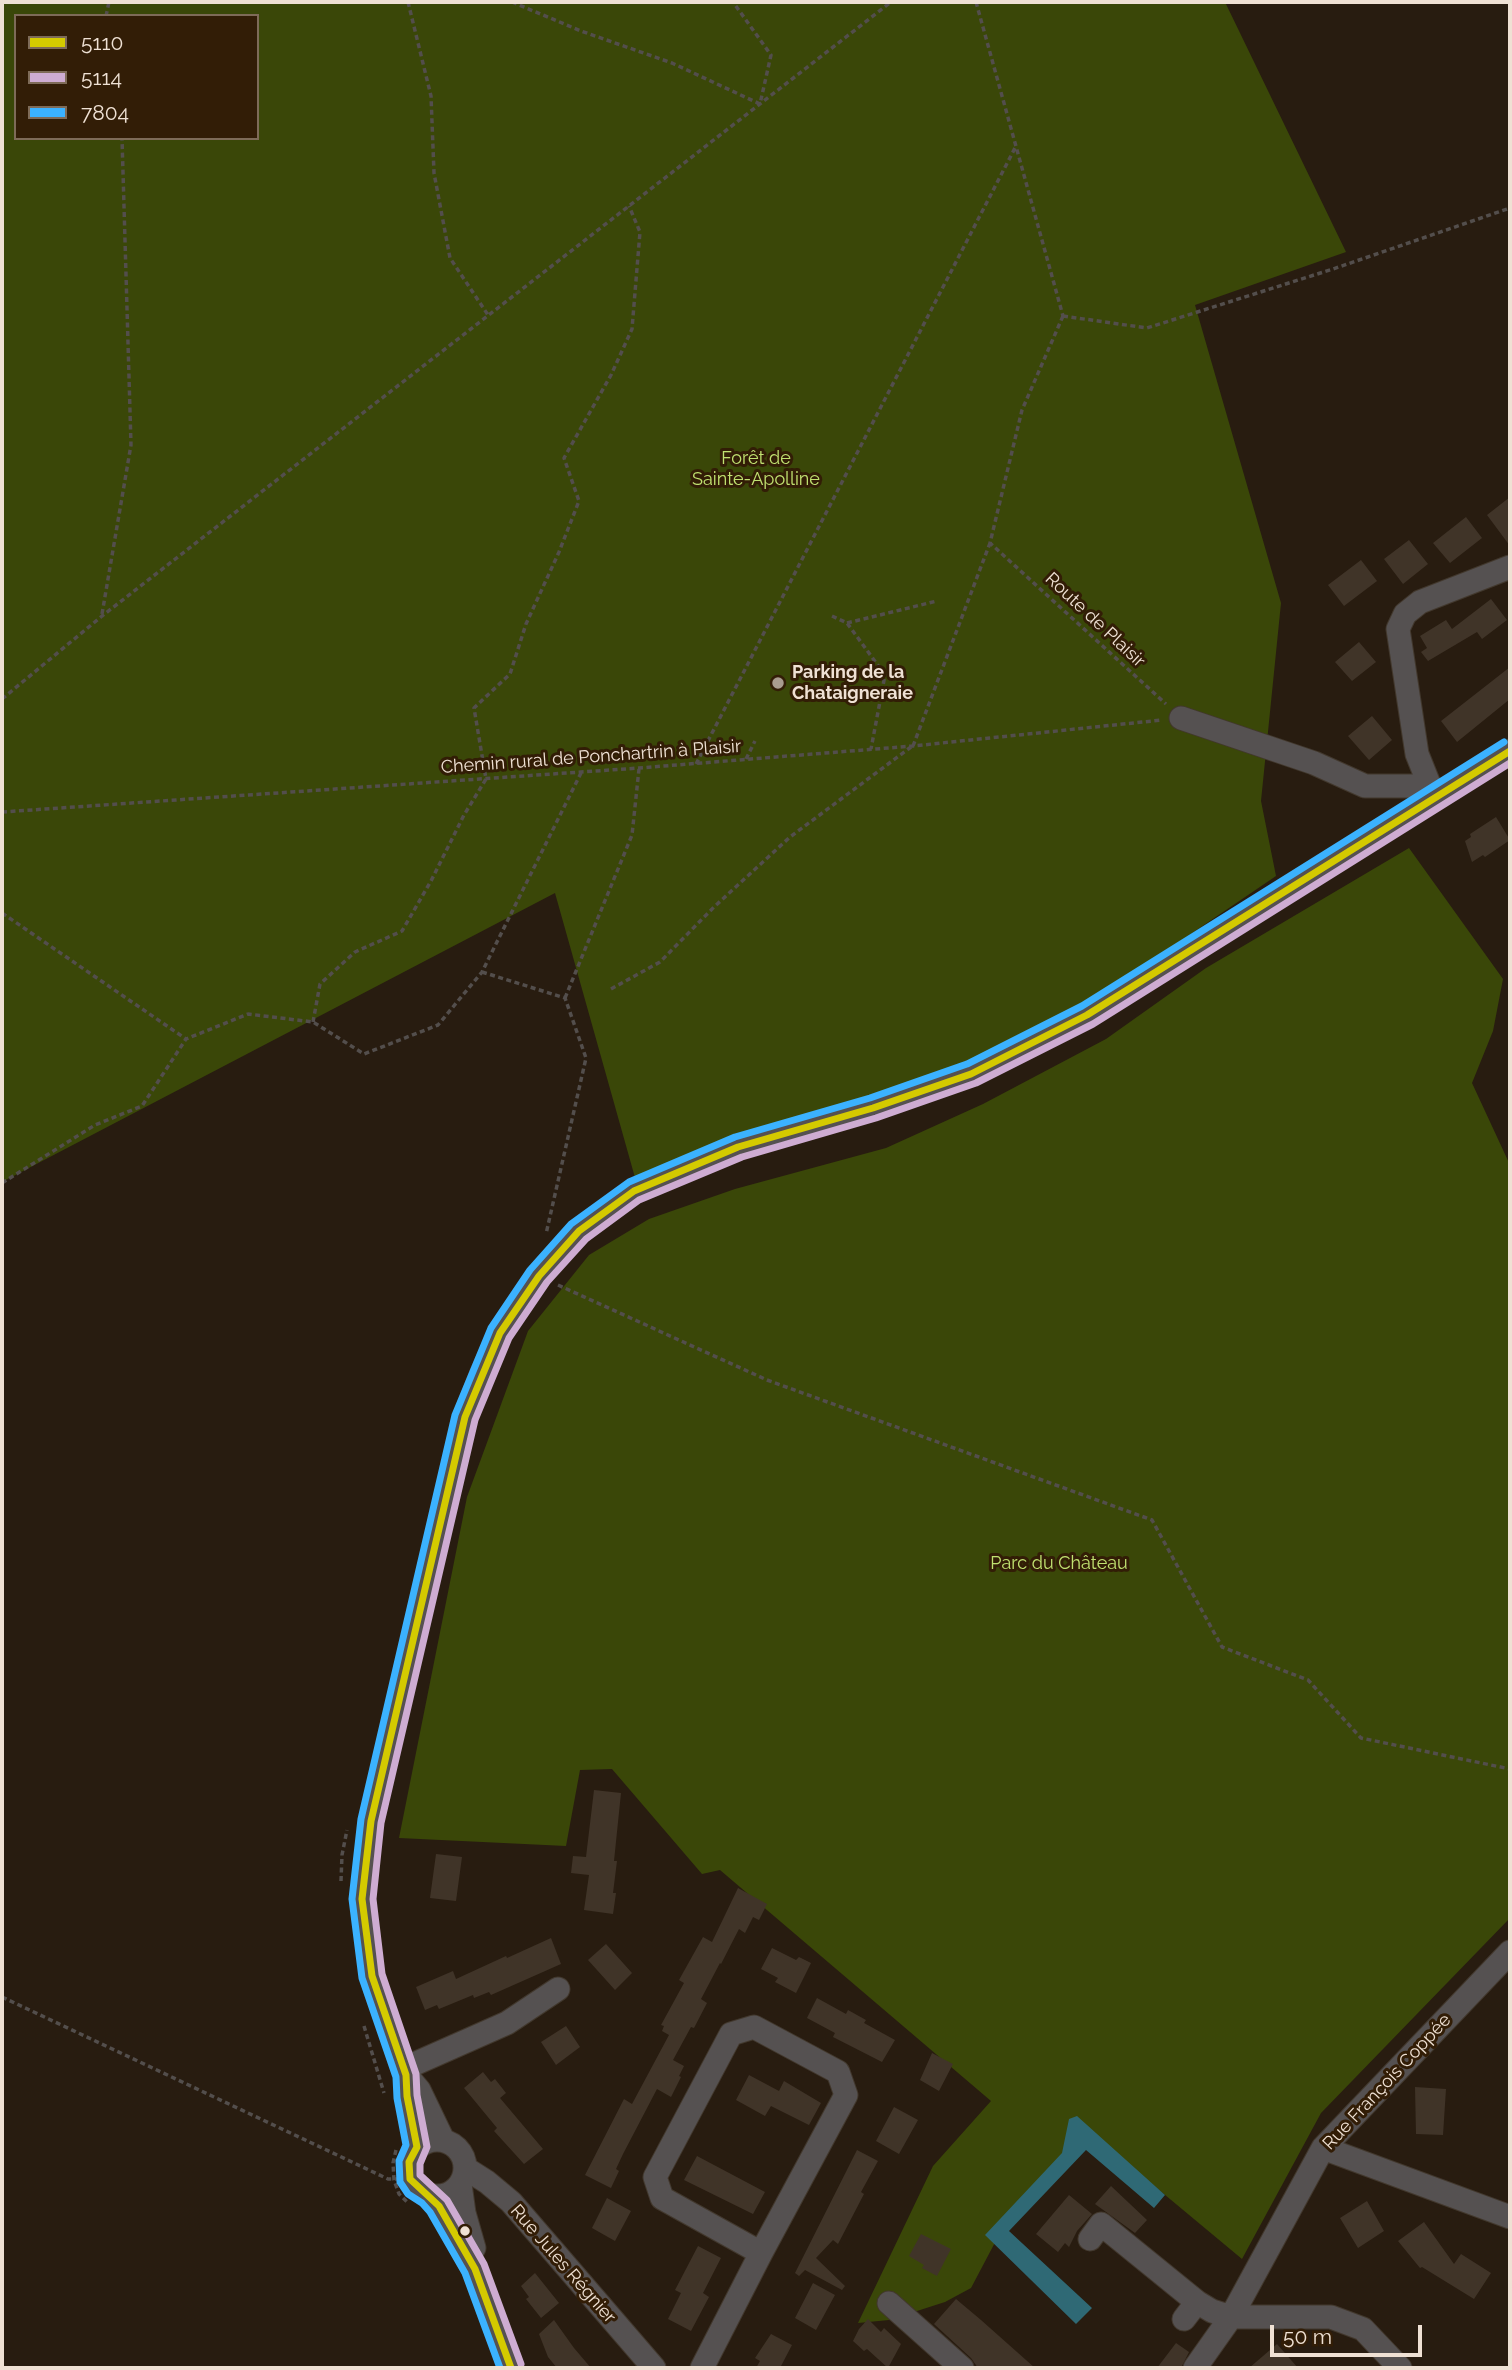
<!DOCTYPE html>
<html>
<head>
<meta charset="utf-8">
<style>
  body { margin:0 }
  #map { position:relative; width:1512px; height:2370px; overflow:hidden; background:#281c10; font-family:Raleway,sans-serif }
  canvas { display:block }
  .frame { position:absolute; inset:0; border:4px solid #efe1d4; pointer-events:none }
  .legend { position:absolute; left:14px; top:14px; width:245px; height:126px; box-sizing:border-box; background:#321d06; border:2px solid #7e6b58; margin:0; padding:9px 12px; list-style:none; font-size:21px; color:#efe1d4 }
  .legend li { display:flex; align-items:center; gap:14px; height:35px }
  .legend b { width:35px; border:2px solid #7e6b58 }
  .scale { position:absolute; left:1270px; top:2325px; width:152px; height:32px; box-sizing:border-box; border:4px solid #efe1d4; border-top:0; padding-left:9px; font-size:21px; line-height:24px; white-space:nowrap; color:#efe1d4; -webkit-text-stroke:5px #321d06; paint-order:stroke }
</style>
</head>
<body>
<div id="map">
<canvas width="1512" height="2370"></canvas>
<div class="frame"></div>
<ul class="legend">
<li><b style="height:9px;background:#d4ca00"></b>5110</li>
<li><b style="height:9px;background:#ceacd2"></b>5114</li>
<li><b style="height:9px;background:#3bb2ff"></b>7804</li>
</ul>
<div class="scale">50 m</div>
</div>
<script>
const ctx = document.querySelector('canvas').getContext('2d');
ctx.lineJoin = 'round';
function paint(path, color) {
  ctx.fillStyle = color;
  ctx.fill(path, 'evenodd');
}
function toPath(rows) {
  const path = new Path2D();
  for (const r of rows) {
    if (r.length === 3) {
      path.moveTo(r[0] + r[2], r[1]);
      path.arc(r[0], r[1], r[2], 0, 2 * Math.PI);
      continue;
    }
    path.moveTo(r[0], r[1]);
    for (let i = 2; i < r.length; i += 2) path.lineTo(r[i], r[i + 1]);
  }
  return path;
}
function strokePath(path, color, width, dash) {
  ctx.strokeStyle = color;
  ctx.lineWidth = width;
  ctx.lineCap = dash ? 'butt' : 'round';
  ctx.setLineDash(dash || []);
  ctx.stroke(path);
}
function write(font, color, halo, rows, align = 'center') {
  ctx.font = font + ' Raleway,sans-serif';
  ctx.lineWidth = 6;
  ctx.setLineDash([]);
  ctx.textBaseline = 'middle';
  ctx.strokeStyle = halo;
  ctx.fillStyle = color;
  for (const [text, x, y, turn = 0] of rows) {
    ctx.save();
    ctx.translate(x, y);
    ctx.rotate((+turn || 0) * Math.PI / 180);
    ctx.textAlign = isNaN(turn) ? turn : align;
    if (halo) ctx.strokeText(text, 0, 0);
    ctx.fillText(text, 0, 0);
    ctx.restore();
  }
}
const forest = toPath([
  [2,2,1225,2,1346,252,1195,305,1281,603,1261,801,1276,876,1051,1029,909,1093,641,1199,555,893,2,1182],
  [16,16,257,16,257,138,16,138],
  [1409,848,1503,979,1493,1031,1472,1083,1510,1165,1510,1918,1321,2113,1242,2259,1093,2135,1000,2233,971,2288,945,2302,889,2320,858,2323,933,2166,991,2101,720,1870,702,1874,612,1769,580,1770,566,1846,399,1838,467,1497,528,1331,589,1255,649,1219,735,1189,886,1148,983,1104,1106,1039,1206,968]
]);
const water = toPath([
  [1077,2116,1165,2195,1154,2208,1086,2150,1009,2231,1092,2308,1076,2324,985,2235,1062,2153,1069,2119]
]);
const building = toPath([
  [1510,497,1510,546,1487,515],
  [1466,517,1482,538,1450,563,1433,543],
  [1409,540,1428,564,1403,584,1384,559],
  [1361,560,1377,581,1344,606,1328,585],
  [1491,599,1507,620,1482,639,1477,632,1428,661,1421,652,1427,648,1420,636,1446,620,1452,629],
  [1359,642,1376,662,1352,681,1335,662],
  [1510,667,1510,699,1457,742,1441,721],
  [1372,716,1392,740,1369,760,1348,736],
  [1496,817,1510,840,1485,857,1483,855,1472,862,1465,841,1471,837,1470,834],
  [594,1790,621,1793,614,1861,617,1861,613,1893,616,1893,613,1914,584,1910,589,1875,571,1873,573,1856,586,1857],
  [436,1854,462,1857,456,1901,430,1898],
  [738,1888,767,1904,759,1920,753,1917,745,1933,739,1929,721,1964,720,1963,701,1999,707,2003,694,2028,691,2027,673,2060,684,2066,679,2076,681,2077,671,2097,657,2089,623,2154,616,2169,619,2171,611,2188,585,2175,624,2099,632,2104,669,2035,662,2031,664,2026,661,2025,684,1983,679,1980,703,1937,712,1942],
  [551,1938,561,1964,491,1995,489,1992,474,1998,473,1995,439,2009,437,2005,425,2010,416,1987,453,1971,456,1979,506,1956,507,1958],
  [606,1944,632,1973,615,1990,588,1960],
  [772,1948,796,1960,799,1957,811,1963,796,1993,775,1982,778,1978,761,1969],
  [817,1998,846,2014,848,2010,866,2020,864,2023,895,2040,882,2062,833,2037,835,2033,807,2018],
  [566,2026,580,2047,556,2065,541,2042],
  [932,2053,953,2064,939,2091,920,2080],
  [483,2072,491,2082,495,2079,506,2093,500,2098,543,2149,524,2164,494,2131,497,2128,464,2088],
  [749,2075,779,2091,784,2081,821,2103,809,2125,771,2106,765,2116,736,2100],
  [1415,2087,1446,2089,1443,2135,1416,2134],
  [894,2107,918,2120,899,2154,876,2141],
  [857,2150,878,2161,861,2192,864,2194,838,2244,833,2240,816,2258,845,2286,842,2290,805,2270,799,2276,795,2273],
  [697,2156,765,2192,753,2214,684,2180],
  [1111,2186,1147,2220,1135,2233,1095,2204],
  [1069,2195,1092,2214,1077,2231,1069,2247,1065,2243,1058,2252,1036,2234],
  [607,2198,631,2211,615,2241,592,2228],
  [1367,2201,1384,2231,1358,2248,1340,2218],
  [1424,2222,1454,2264,1461,2254,1491,2273,1474,2299,1422,2267,1420,2268,1398,2241],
  [921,2234,951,2249,937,2276,922,2268,924,2265,909,2256],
  [698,2246,721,2258,703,2293,709,2297,691,2331,668,2319,681,2293,675,2290],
  [535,2273,559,2303,541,2318,526,2299,529,2297,521,2286],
  [813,2283,835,2295,816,2330,795,2318],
  [956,2299,981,2320,1035,2368,978,2368,971,2358,934,2324],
  [868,2319,881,2332,884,2328,901,2344,888,2368,867,2349,864,2351,853,2341,859,2329],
  [554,2320,574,2348,591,2368,557,2368,548,2357,539,2334],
  [771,2334,792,2345,780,2368,756,2368,760,2361,755,2358],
  [1176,2343,1189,2352,1181,2368,1157,2368],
  [1277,2344,1298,2368,1249,2368]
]);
const path = toPath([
  [408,2,431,96,434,173,450,258,488,315],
  [512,2,581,31,672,63,760,104,771,55,733,2],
  [976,2,1063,316],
  [106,16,109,2],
  [1063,316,1022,410,990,543,1166,704],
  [1063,316,1147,328,1333,269,1510,208],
  [102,614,131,445,122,138],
  [832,616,847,623,885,675,871,749],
  [847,623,937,601],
  [2,699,102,616,891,2],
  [913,746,990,543],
  [746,759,755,741],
  [696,764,1015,148],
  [2,812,639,768,913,746,1162,720],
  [2,913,186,1039],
  [482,972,565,998,586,1058,546,1234],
  [611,989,660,962,714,907,790,837,911,747],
  [565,998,632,835,639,769],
  [313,1022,320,984,355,952,402,931,431,881,464,815,486,779,474,708,510,674,526,624,559,552,579,501,564,458,611,375,632,329,640,232,629,206],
  [2,1183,95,1125,142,1106,186,1039,248,1014,313,1022,364,1054,438,1025,482,972,581,773],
  [558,1285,767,1380,1152,1520,1222,1647,1308,1680,1361,1738,1510,1769],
  [341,1881,342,1855,347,1830],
  [2,1997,388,2179,410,2179],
  [364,2026,384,2093],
  [396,2150,393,2163,394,2180,399,2194,409,2204]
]);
const minor = toPath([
  [1181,718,1314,763,1365,786,1429,786],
  [1435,799,1417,754,1398,629,1405,614,1420,602,1510,567],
  [403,2069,507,2023,558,1989],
  [408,2077,419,2090,443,2140],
  [437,2168,28],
  [417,2147,407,2096,406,2075,372,1976,362,1899,371,1821,465,1417,481,1375,500,1333,539,1276,579,1231,634,1191,738,1147,873,1108,971,1074,1087,1015,1510,751],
  [1323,2148,1510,2217],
  [465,2168,487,2182,511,2202,654,2368],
  [460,2184,464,2213,474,2248],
  [429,2195,448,2218,462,2249,475,2269,511,2368],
  [1090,2239,1101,2224,1197,2302,1212,2311,1231,2317,1331,2317,1363,2329,1400,2368],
  [889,2303,962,2368],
  [1184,2319,1197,2302],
  [702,2368,761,2253,846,2095,838,2072,754,2027,731,2034,655,2177,662,2198,761,2253],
  [1195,2368,1231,2317,1323,2148,1510,1952]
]);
const bus1 = toPath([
  [511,2368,475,2269,439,2206,410,2179,409,2162,417,2147,407,2096,406,2075,372,1976,362,1899,371,1821,465,1417,500,1333,539,1276,579,1231,634,1191,738,1147,873,1108,971,1074,1087,1015,1510,751]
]);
const bus2 = toPath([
  [521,2364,484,2264,447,2200,420,2175,420,2164,427,2147,417,2095,416,2074,382,1974,373,1899,381,1823,475,1420,509,1338,547,1282,586,1239,639,1200,742,1157,876,1118,976,1083,1093,1024,1510,763]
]);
const bus3 = toPath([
  [500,2368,465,2273,430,2212,422,2203,408,2194,400,2182,399,2161,406,2145,397,2098,396,2077,362,1978,352,1899,361,1819,455,1415,491,1328,530,1270,571,1224,629,1182,735,1137,870,1098,967,1064,1082,1006,1504,742]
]);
const markers = [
  [778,683,7,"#a99c8f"],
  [465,2231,6,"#efe1d4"]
];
const parkNames = [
  ["Forêt de",756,459],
  ["Sainte-Apolline",756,480],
  ["Parc du Château",1059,1564]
];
const streetNames = [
  ["Route de Plaisir",1095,620,43],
  ["Chemin rural de Ponchartrin à Plaisir",591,757,-4],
  ["Rue François Coppée",1387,2082,-47],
  ["Rue Jules Régnier",563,2264,49]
];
const poiNames = [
  ["Parking de la",792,673],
  ["Chataigneraie",792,694]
];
paint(forest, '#3a4708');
paint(water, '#2f6975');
paint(building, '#403428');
strokePath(minor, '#42382d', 25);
strokePath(path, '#534e4c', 3.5, [5, 3.5]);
strokePath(minor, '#555151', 23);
strokePath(bus1, '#d4ca00', 7);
strokePath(bus2, '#ceacd2', 7);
strokePath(bus3, '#3bb2ff', 7);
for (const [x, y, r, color] of markers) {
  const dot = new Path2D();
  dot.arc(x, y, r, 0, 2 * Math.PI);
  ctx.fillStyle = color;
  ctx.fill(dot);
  strokePath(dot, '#321d06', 2.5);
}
write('18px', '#c0e170', '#321d06', parkNames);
write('18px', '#efe1d4', '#321d06', streetNames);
write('bold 18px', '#efe1d4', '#321d06', poiNames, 'left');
</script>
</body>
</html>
